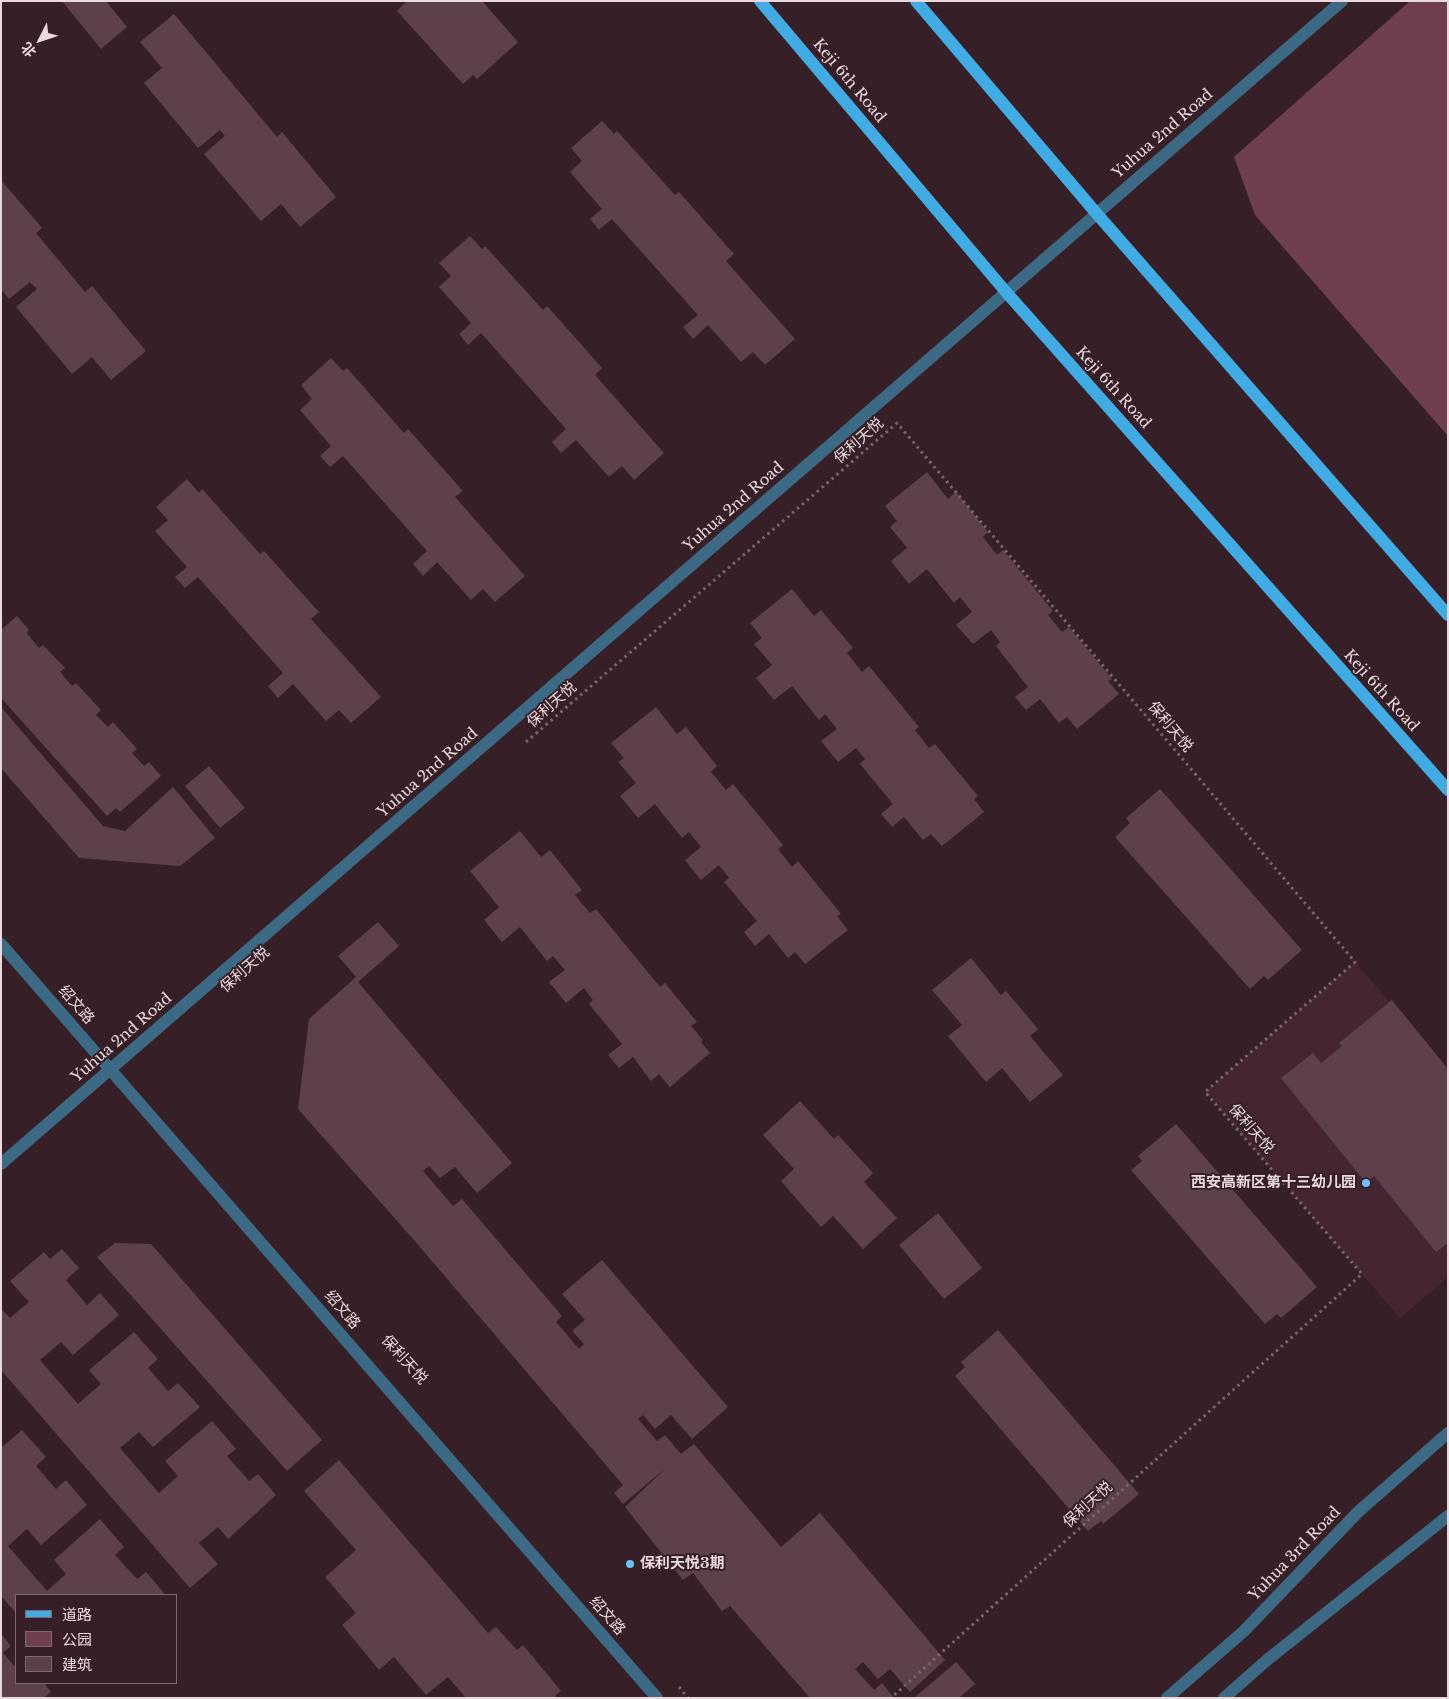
<!DOCTYPE html>
<html>
<head>
<meta charset="utf-8">
<style>
  body { margin:0 }
  #map { position:relative; width:1449px; height:1699px; overflow:hidden; background:#371f28; font-family:"Libre Baskerville","Noto Sans SC",serif }
  canvas { display:block }
  .frame { position:absolute; inset:0; border:2px solid #e9d8de; pointer-events:none }
  .legend { position:absolute; left:15px; top:1594px; width:162px; height:90px; box-sizing:border-box; background:#371f28; border:1px solid #7e6971; margin:0; padding:6px 9px; list-style:none; font-size:15px; color:#e9d8de }
  .legend li { display:flex; align-items:center; gap:10px; height:25px }
  .legend b { width:25px; border:1px solid #7e6971 }
  .north { position:absolute; left:15px; top:15px; width:50px; height:50px; -webkit-text-stroke:4px #371f28; paint-order:stroke; rotate:229deg; font-size:14px; font-weight:700; line-height:20px; text-align:center; color:#e9d8de }
  .north::after { content:''; display:block; margin:auto; width:18px; height:22px; background:#e9d8de; clip-path:polygon(50% 0,100% 100%,50% 72%,0 100%) }
</style>
</head>
<body>
<div id="map">
<canvas width="1449" height="1699"></canvas>
<div class="frame"></div>
<ul class="legend">
<li><b style="height:6px;background:#41ace3"></b>道路</li>
<li><b style="height:14px;background:#6f3e50"></b>公园</li>
<li><b style="height:14px;background:#5c414a"></b>建筑</li>
</ul>
<div class="north">北</div>
</div>
<script>
const ctx = document.querySelector('canvas').getContext('2d');
ctx.lineJoin = 'round';
function paint(path, color) {
  ctx.fillStyle = color;
  ctx.fill(path, 'evenodd');
}
function toPath(rows) {
  const path = new Path2D();
  for (const r of rows) {
    path.moveTo(r[0], r[1]);
    for (let i = 2; i < r.length; i += 2) path.lineTo(r[i], r[i + 1]);
  }
  return path;
}
function strokePath(path, color, width, dash) {
  ctx.strokeStyle = color;
  ctx.lineWidth = width;
  ctx.lineCap = dash ? 'butt' : 'round';
  ctx.setLineDash(dash || []);
  ctx.stroke(path);
}
function write(font, color, halo, rows, align = 'center') {
  ctx.font = font + ' "Libre Baskerville","Noto Sans SC",serif';
  ctx.lineWidth = 4;
  ctx.setLineDash([]);
  ctx.textBaseline = 'middle';
  ctx.strokeStyle = halo;
  ctx.fillStyle = color;
  for (const [text, x, y, turn = 0] of rows) {
    ctx.save();
    ctx.translate(x, y);
    ctx.rotate((+turn || 0) * Math.PI / 180);
    ctx.textAlign = isNaN(turn) ? turn : align;
    if (halo) ctx.strokeText(text, 0, 0);
    ctx.fillText(text, 0, 0);
    ctx.restore();
  }
}
const built = toPath([
  [1355,962,1448,1069,1448,1277,1400,1318,1205,1092]
]);
const green = toPath([
  [1410,1,1448,1,1448,436,1255,215,1234,157]
]);
const building = toPath([
  [62,1,106,1,127,27,101,49],
  [407,1,482,1,518,42,477,79,473,75,463,84,397,11],
  [174,14,277,137,282,132,336,197,300,227,281,204,261,221,204,154,225,136,220,130,198,148,144,83,162,68,140,42],
  [602,121,614,134,617,131,675,195,679,192,734,254,726,261,795,339,765,365,753,352,741,362,708,325,693,339,683,327,698,315,612,219,599,230,590,219,602,209,570,172,582,161,571,148],
  [1,180,42,228,36,233,85,292,92,286,146,351,111,380,92,357,72,374,16,307,37,289,30,282,9,299,1,289],
  [470,236,482,249,485,246,543,310,547,306,602,368,595,375,664,453,634,480,622,466,609,477,576,440,561,453,552,442,566,429,481,333,468,345,459,334,471,323,439,287,451,276,439,263],
  [331,358,343,371,347,368,404,433,408,429,463,491,455,497,525,576,495,602,483,589,471,600,437,562,423,576,413,564,427,551,343,456,330,467,320,456,331,446,300,410,312,399,301,385],
  [927,472,948,499,956,492,988,532,983,537,997,555,1003,550,1053,611,1048,615,1062,632,1069,627,1112,679,1108,681,1119,694,1077,729,1067,717,1059,723,1040,699,1026,710,1015,697,1028,687,996,646,1000,642,991,630,973,644,956,625,972,612,960,597,954,603,927,569,909,584,891,561,907,548,890,527,897,521,885,506],
  [187,479,199,493,202,489,260,554,264,551,319,612,311,619,381,697,351,723,339,710,326,721,293,684,278,698,268,686,283,673,198,577,185,588,175,577,187,567,155,531,168,520,156,507],
  [792,589,814,616,821,610,853,648,847,653,862,672,869,666,919,727,915,730,929,748,935,744,978,796,974,799,984,812,942,846,931,834,923,840,904,817,892,827,881,814,893,804,860,764,865,759,856,748,838,762,821,741,837,729,825,714,819,720,792,686,774,700,756,678,772,665,754,644,762,638,750,623],
  [17,616,29,630,27,633,39,648,43,645,65,668,60,672,72,686,76,683,101,710,96,715,108,727,113,722,137,749,132,753,144,766,149,762,161,776,120,812,116,808,107,816,1,698,1,630],
  [1,707,103,826,125,831,173,787,215,838,180,866,79,858,1,768],
  [656,707,677,734,686,727,717,766,711,772,726,790,733,784,783,845,778,849,792,867,798,861,841,914,837,916,848,930,805,964,795,952,788,958,769,934,755,946,744,932,757,921,724,882,729,878,719,865,701,880,685,860,701,847,689,832,682,838,655,804,638,818,620,796,636,783,618,762,624,758,611,743],
  [209,766,245,808,220,828,185,786],
  [1160,789,1302,950,1268,980,1264,976,1250,989,1115,837,1130,823,1126,818],
  [520,831,541,857,550,850,582,890,575,895,590,913,596,909,660,987,665,983,697,1022,691,1026,703,1040,701,1042,710,1053,670,1087,659,1074,651,1081,633,1057,619,1068,608,1055,622,1044,589,1004,593,1000,584,988,566,1003,549,982,565,970,553,956,547,961,520,927,502,942,484,920,499,907,470,871],
  [378,922,399,946,358,982,512,1163,477,1193,455,1167,440,1178,429,1166,423,1171,453,1206,462,1199,562,1316,556,1322,579,1349,584,1344,572,1331,585,1320,562,1294,602,1260,728,1407,692,1439,671,1415,655,1429,643,1415,638,1419,657,1441,665,1435,681,1454,694,1444,781,1547,820,1513,945,1660,910,1692,890,1669,878,1679,863,1662,855,1669,874,1690,882,1683,894,1698,810,1698,730,1606,722,1611,693,1573,683,1580,625,1507,667,1467,623,1504,614,1493,623,1485,414,1240,298,1109,309,1019,356,977,338,956],
  [971,958,1001,995,1006,991,1038,1029,1030,1036,1063,1075,1030,1102,1002,1068,986,1082,948,1036,962,1025,932,990],
  [1392,1000,1448,1069,1448,1243,1436,1252,1374,1176,1366,1183,1281,1078,1313,1053,1321,1063,1342,1046,1339,1043],
  [800,1101,834,1139,838,1135,873,1173,864,1182,897,1218,863,1249,833,1216,821,1227,781,1181,794,1169,763,1135],
  [1176,1124,1317,1287,1281,1318,1277,1314,1265,1324,1131,1170,1142,1161,1138,1156],
  [938,1213,982,1268,944,1299,899,1245],
  [115,1243,151,1244,322,1440,287,1471,97,1257],
  [62,1249,79,1268,66,1280,87,1305,100,1293,119,1315,73,1355,61,1342,40,1360,78,1404,101,1384,89,1370,134,1332,158,1359,148,1368,168,1391,178,1383,200,1407,153,1447,139,1432,120,1448,159,1493,178,1476,165,1461,212,1421,236,1449,227,1456,249,1481,258,1474,276,1495,228,1539,218,1527,199,1543,218,1564,190,1588,1,1370,1,1309,10,1318,29,1302,10,1281,44,1252,50,1259],
  [998,1330,1139,1494,1103,1524,1101,1521,1088,1531,955,1376,965,1367,961,1362],
  [22,1430,46,1457,36,1466,56,1489,66,1480,87,1505,41,1545,27,1529,8,1546,47,1591,66,1574,54,1560,100,1519,124,1547,115,1555,137,1579,146,1572,164,1593,162,1595,16,1595,16,1613,1,1596,1,1448],
  [339,1460,488,1633,496,1627,517,1650,523,1645,561,1691,555,1696,557,1698,466,1698,448,1677,426,1695,394,1657,379,1670,342,1625,356,1613,325,1577,356,1550,304,1491],
  [1,1634,11,1646,3,1653,16,1668,16,1683,44,1683,51,1692,44,1698,1,1698],
  [956,1662,975,1684,959,1698,914,1698]
]);
const path = toPath([
  [526,742,897,423,1355,962,1205,1092,1362,1274,891,1698],
  [679,1687,688,1698]
]);
const minor = toPath([
  [1,944,657,1698],
  [1,1164,1342,1],
  [1167,1698,1244,1631,1358,1512,1448,1433],
  [1224,1698,1267,1660,1448,1516]
]);
const major = toPath([
  [760,1,1006,292,1448,790],
  [916,1,1097,214,1448,615]
]);
const markers = [
  [1366,1183,5,"#6dc2f3"],
  [630,1564,5,"#6dc2f3"]
];
const streetNames = [
  ["Keji 6th Road",849,81,50],
  ["Yuhua 2nd Road",1163,134,-41],
  ["Keji 6th Road",1113,388,48],
  ["保利天悦",859,441,-41],
  ["Yuhua 2nd Road",734,507,-41],
  ["Keji 6th Road",1381,691,48],
  ["保利天悦",552,705,-41],
  ["保利天悦",1170,727,50],
  ["Yuhua 2nd Road",428,773,-41],
  ["保利天悦",245,970,-41],
  ["绍文路",76,1005,49],
  ["Yuhua 2nd Road",122,1038,-41],
  ["保利天悦",1251,1129,49],
  ["绍文路",342,1310,49],
  ["保利天悦",404,1360,48],
  ["保利天悦",1088,1505,-42],
  ["Yuhua 3rd Road",1295,1554,-46],
  ["绍文路",607,1616,49]
];
const poiNames = [
  ["西安高新区第十三幼儿园",1356,1183],
  ["保利天悦3期",640,1564,"left"]
];
paint(built, '#442531');
paint(green, '#6f3e50');
paint(building, '#5c414a');
strokePath(path, '#7a656d', 3, [2.5, 4]);
strokePath(minor, '#3c6a85', 12);
strokePath(major, '#41ace3', 12);
for (const [x, y, r, color] of markers) {
  const dot = new Path2D();
  dot.arc(x, y, r, 0, 2 * Math.PI);
  ctx.fillStyle = color;
  ctx.fill(dot);
  strokePath(dot, '#371f28', 2);
}
write('15px', '#e9d8de', '#371f28', streetNames);
write('bold 15px', '#e9d8de', '#371f28', poiNames, 'right');
</script>
</body>
</html>
